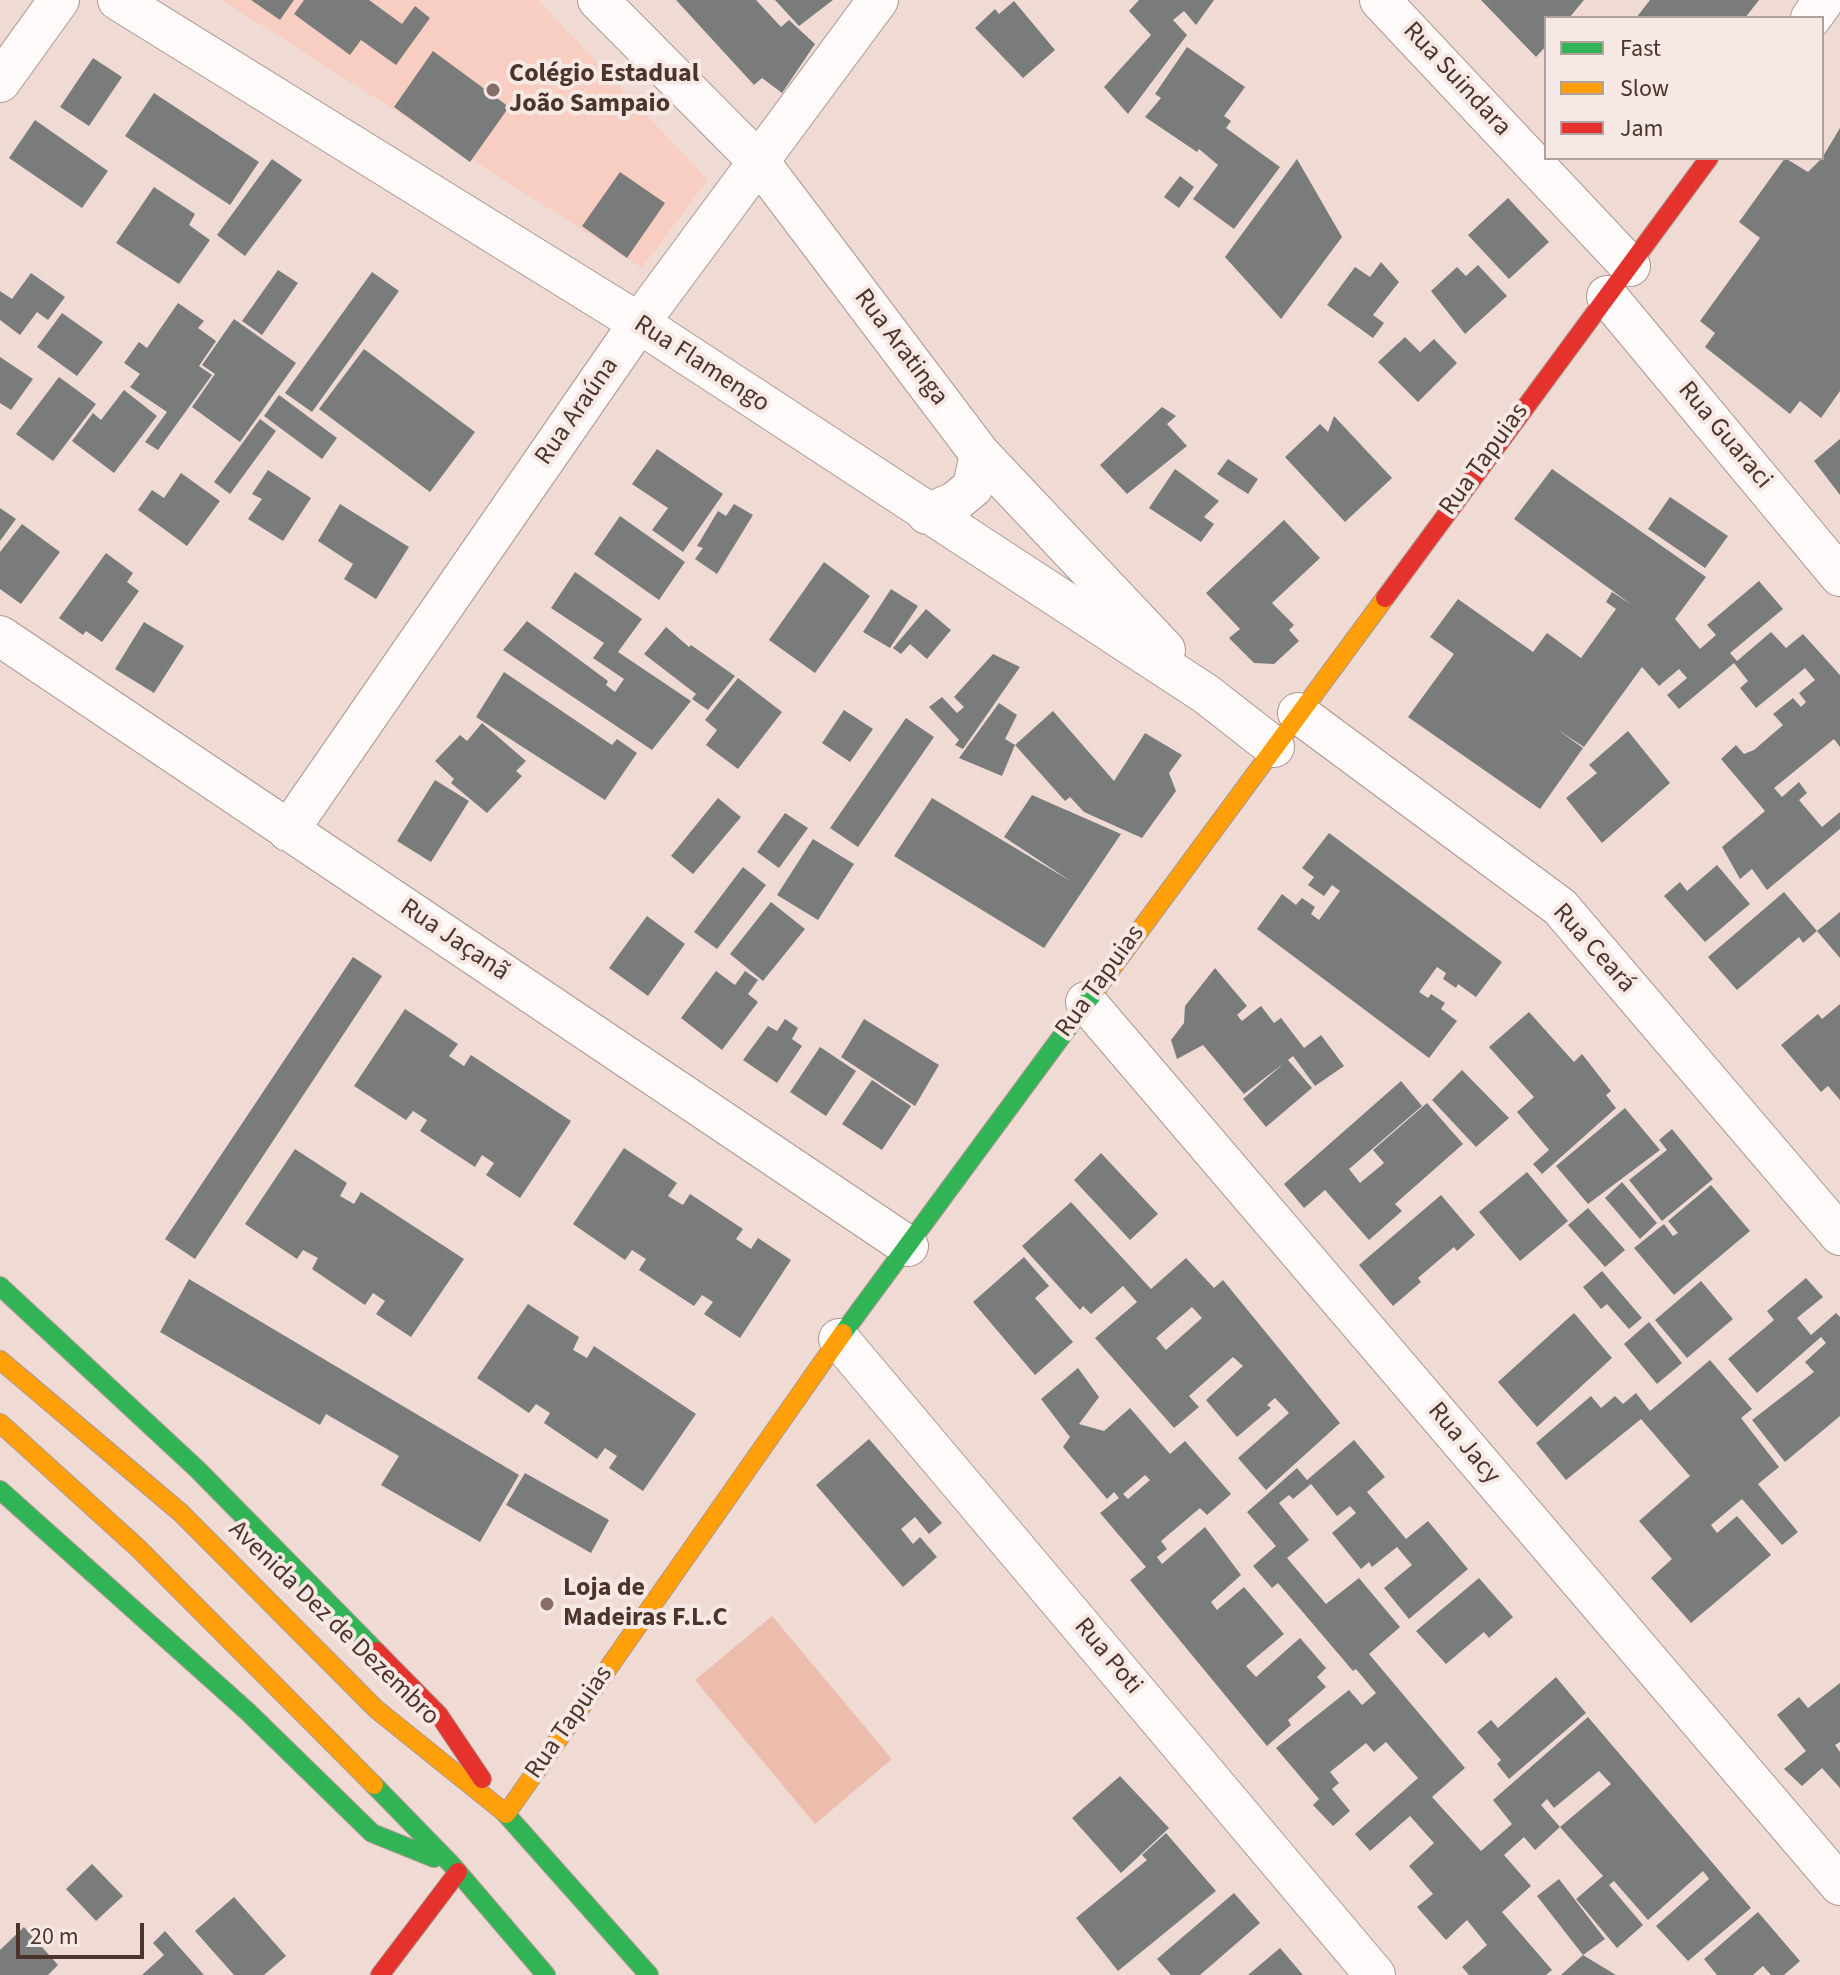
<!DOCTYPE html>
<html>
<head>
<meta charset="utf-8">
<style>
  body { margin:0 }
  #map { position:relative; width:1840px; height:1975px; overflow:hidden; background:#f0dbd4; font-family:"Source Sans 3",sans-serif }
  canvas { display:block }
  .legend { position:absolute; left:1544px; top:16px; width:280px; height:144px; box-sizing:border-box; background:#f6e8e4; border:2px solid #b2a09a; margin:0; padding:10px 14px; list-style:none; font-size:24px; color:#4d342b }
  .legend li { display:flex; align-items:center; gap:16px; height:40px }
  .legend b { width:40px; border:2px solid #b2a09a }
  .scale { position:absolute; left:16px; top:1923px; width:128px; height:36px; box-sizing:border-box; border:4px solid #4d342b; border-top:0; padding-left:10px; font-size:24px; line-height:28px; white-space:nowrap; color:#4d342b; -webkit-text-stroke:6px #f6e8e4; paint-order:stroke }
</style>
</head>
<body>
<div id="map">
<canvas width="1840" height="1975"></canvas>
<ul class="legend">
<li><b style="height:10px;background:#30b455"></b>Fast</li>
<li><b style="height:10px;background:#ff9f0a"></b>Slow</li>
<li><b style="height:10px;background:#e5322d"></b>Jam</li>
</ul>
<div class="scale">20 m</div>
</div>
<script>
const ctx = document.querySelector('canvas').getContext('2d');
ctx.lineJoin = 'round';
function paint(path, color) {
  ctx.fillStyle = color;
  ctx.fill(path, 'evenodd');
}
function toPath(rows) {
  const path = new Path2D();
  for (const r of rows) {
    path.moveTo(r[0], r[1]);
    for (let i = 2; i < r.length; i += 2) path.lineTo(r[i], r[i + 1]);
  }
  return path;
}
function strokePath(path, color, width, dash) {
  ctx.strokeStyle = color;
  ctx.lineWidth = width;
  ctx.lineCap = dash ? 'butt' : 'round';
  ctx.setLineDash(dash || []);
  ctx.stroke(path);
}
function write(font, color, halo, rows, align = 'center') {
  ctx.font = font + ' "Source Sans 3",sans-serif';
  ctx.lineWidth = 8;
  ctx.setLineDash([]);
  ctx.textBaseline = 'middle';
  ctx.strokeStyle = halo;
  ctx.fillStyle = color;
  for (const [text, x, y, turn = 0] of rows) {
    ctx.save();
    ctx.translate(x, y);
    ctx.rotate((+turn || 0) * Math.PI / 180);
    ctx.textAlign = isNaN(turn) ? turn : align;
    if (halo) ctx.strokeText(text, 0, 0);
    ctx.fillText(text, 0, 0);
    ctx.restore();
  }
}
const built = toPath([
  [222,0,538,0,708,180,642,268]
]);
const green = toPath([
  [772,1616,892,1759,815,1824,695,1680]
]);
const building = toPath([
  [251,0,294,0,280,20],
  [304,0,369,0,402,24,415,6,430,18,396,65,361,40,350,55,294,14],
  [676,0,756,0,781,27,789,20,815,44,782,93,762,78,754,85],
  [775,0,833,0,799,26],
  [1139,0,1214,0,1196,25,1184,11,1173,20,1187,35,1128,114,1104,87,1151,35,1129,11],
  [1481,0,1584,0,1569,18,1546,18,1546,46,1536,57],
  [1650,0,1759,0,1745,18,1636,18],
  [1014,1,1055,50,1023,78,975,28,995,9,999,14],
  [1187,47,1245,87,1224,116,1231,121,1226,128,1280,167,1234,229,1193,199,1218,165,1199,149,1197,152,1145,117,1161,98,1155,94],
  [433,51,509,107,470,162,394,107],
  [93,58,122,77,89,126,60,107],
  [154,93,259,162,230,205,125,136],
  [35,120,108,171,82,208,9,158],
  [1840,128,1840,391,1821,418,1800,401,1790,414,1705,347,1715,333,1700,321,1760,238,1739,222,1785,158,1808,172,1822,158],
  [272,159,302,180,245,256,217,235],
  [1297,159,1342,237,1281,319,1225,257],
  [620,172,665,203,627,258,582,226],
  [1180,176,1194,187,1179,208,1164,197],
  [154,187,195,214,189,225,210,240,179,284,116,243],
  [1508,198,1549,242,1509,279,1468,235],
  [1381,262,1399,282,1373,315,1384,323,1373,338,1327,305,1355,267,1370,277],
  [1478,265,1507,296,1465,334,1431,291,1457,267,1466,276],
  [278,270,298,283,262,335,242,321],
  [372,272,399,291,312,412,285,393],
  [31,273,65,297,48,320,37,312,20,335,0,320,0,291,12,299],
  [178,303,204,321,198,328,216,341,199,366,212,375,158,450,145,442,167,412,130,387,140,374,124,363,139,342,147,348],
  [62,313,103,342,77,376,37,347],
  [234,319,296,363,240,442,192,407,215,374,202,365],
  [1405,337,1420,352,1434,339,1457,363,1418,402,1378,362],
  [364,349,475,432,430,492,319,409],
  [0,357,33,379,11,410,0,403],
  [59,377,96,404,53,461,16,434],
  [124,390,157,416,114,473,72,441,93,413,101,420],
  [279,395,337,438,322,459,264,416],
  [1162,407,1176,416,1167,424,1187,446,1127,494,1100,465],
  [1334,416,1392,478,1345,522,1285,457,1320,424,1328,432],
  [260,419,276,431,230,494,214,482],
  [1840,439,1840,495,1814,461],
  [657,449,723,494,683,552,652,530,668,508,632,484],
  [1228,459,1258,479,1248,494,1217,474],
  [1175,469,1219,501,1204,517,1214,524,1201,542,1149,508],
  [1552,469,1706,577,1675,619,1700,649,1716,635,1707,625,1759,581,1783,609,1730,653,1737,661,1771,632,1786,648,1803,634,1840,675,1840,747,1834,739,1774,788,1782,797,1799,782,1807,793,1799,800,1822,827,1840,812,1840,829,1767,890,1752,869,1740,879,1722,847,1765,811,1721,759,1736,745,1744,754,1754,750,1783,725,1773,714,1793,698,1801,707,1806,702,1799,693,1815,680,1805,668,1756,708,1740,688,1748,681,1734,663,1679,709,1667,695,1687,678,1679,669,1659,686,1642,667,1584,747,1558,730,1583,748,1540,809,1408,717,1454,654,1430,637,1458,599,1533,652,1547,633,1581,658,1616,609,1606,602,1612,592,1632,605,1514,519],
  [268,470,311,498,283,541,248,519,262,499,252,494],
  [181,473,220,501,187,546,138,510,152,490,164,498],
  [1670,497,1728,536,1705,568,1648,529],
  [340,504,409,547,376,599,344,579,353,564,318,541],
  [734,504,753,515,717,574,695,559,703,548,697,546,718,511,726,516],
  [0,508,16,519,0,541],
  [620,516,685,562,659,600,594,554],
  [1284,520,1320,558,1272,603,1294,625,1289,630,1299,641,1274,664,1254,663,1229,638,1240,629,1206,593],
  [22,524,60,552,21,604,0,589,0,552],
  [106,553,133,573,127,582,139,591,102,642,86,631,83,635,59,618],
  [824,562,870,596,815,673,769,640],
  [575,572,642,619,618,652,691,701,652,750,503,650,527,621,608,681,606,685,615,692,624,679,593,658,604,643,551,608],
  [891,589,918,606,890,648,863,632],
  [926,609,951,630,927,659,910,644,901,654,893,648],
  [144,622,184,646,154,693,115,669],
  [666,627,689,647,691,645,735,676,708,710,692,699,696,694,644,654],
  [993,654,1020,667,963,749,955,745,959,740,929,707,942,697,957,713,964,707,954,697],
  [504,672,612,745,617,739,637,753,605,800,476,717],
  [738,678,782,712,738,769,706,745,717,730,705,720],
  [999,703,1017,715,1005,739,1015,745,1053,711,1114,781,1145,733,1182,755,1169,773,1176,791,1142,838,1084,812,1070,797,1065,801,1015,745,1002,776,959,758],
  [844,710,873,729,850,762,822,743],
  [906,718,934,737,858,847,830,828],
  [482,723,526,761,516,771,522,776,487,813,451,783,454,779,435,761,460,735,467,741],
  [1628,731,1670,783,1602,843,1566,798,1597,773,1589,765],
  [435,780,469,801,431,862,397,841],
  [1032,795,1121,834,1044,948,894,856,932,798,1072,882,1004,837],
  [718,798,741,817,693,874,671,856],
  [785,813,808,828,779,868,757,852],
  [1329,833,1502,962,1476,997,1458,984,1456,988,1443,979,1446,973,1437,967,1419,992,1428,998,1431,994,1445,1003,1441,1009,1457,1021,1429,1058,1257,929,1282,894,1296,905,1302,898,1315,907,1311,914,1319,920,1340,891,1332,885,1324,896,1308,885,1314,877,1302,868],
  [813,839,854,864,818,920,777,895],
  [1717,865,1750,904,1705,942,1664,896,1680,882,1687,891],
  [743,867,766,885,717,949,694,932],
  [1784,892,1817,931,1803,943,1799,937,1737,990,1708,957],
  [771,902,805,929,763,981,730,954],
  [1840,912,1840,958,1817,931],
  [647,916,685,944,648,996,609,968],
  [353,957,382,976,195,1259,165,1239],
  [1215,968,1247,1006,1237,1015,1242,1021,1261,1006,1274,1023,1281,1018,1304,1048,1321,1035,1344,1066,1315,1086,1293,1056,1288,1060,1312,1088,1266,1127,1243,1099,1284,1063,1244,1094,1203,1045,1177,1059,1171,1040,1184,1023,1185,1006],
  [716,971,735,985,745,971,758,980,748,994,758,1002,722,1050,681,1018],
  [1840,1004,1840,1100,1828,1086,1821,1092,1781,1045,1818,1014,1822,1019],
  [405,1009,458,1044,449,1056,464,1066,471,1055,571,1121,520,1198,486,1175,494,1163,482,1155,475,1167,420,1131,427,1120,413,1111,406,1120,354,1086],
  [1529,1012,1574,1062,1582,1054,1611,1091,1606,1095,1616,1108,1542,1174,1533,1164,1549,1150,1517,1112,1534,1097,1489,1047],
  [785,1019,798,1028,792,1039,802,1046,777,1083,743,1060,768,1026,777,1031],
  [864,1019,939,1065,915,1106,841,1057],
  [820,1047,856,1071,826,1116,790,1092],
  [1462,1070,1509,1118,1476,1147,1432,1100],
  [872,1080,911,1106,882,1150,842,1124],
  [1401,1081,1422,1106,1349,1169,1360,1183,1384,1163,1373,1150,1427,1103,1463,1144,1395,1204,1402,1211,1369,1240,1325,1190,1304,1208,1284,1184],
  [1625,1108,1660,1150,1588,1204,1556,1166],
  [1672,1129,1713,1179,1662,1221,1629,1180,1667,1150,1659,1140],
  [624,1148,677,1183,668,1196,683,1205,690,1194,743,1229,736,1239,751,1249,758,1238,791,1260,740,1338,704,1314,713,1302,702,1295,694,1306,639,1270,646,1259,632,1250,625,1260,573,1224],
  [295,1149,347,1183,340,1196,354,1204,361,1192,464,1259,411,1337,376,1314,385,1301,373,1293,365,1305,312,1269,318,1258,303,1250,297,1259,245,1224],
  [1101,1153,1158,1214,1130,1240,1074,1180],
  [1527,1172,1568,1221,1520,1261,1479,1212],
  [1622,1182,1657,1223,1640,1239,1605,1198],
  [1711,1185,1750,1231,1674,1295,1634,1248,1664,1224,1673,1236,1678,1233,1668,1221],
  [1441,1195,1475,1235,1457,1251,1454,1247,1418,1278,1421,1282,1393,1306,1359,1265],
  [1071,1202,1151,1289,1186,1258,1214,1288,1223,1280,1340,1423,1266,1490,1238,1458,1289,1413,1275,1398,1267,1405,1271,1408,1237,1437,1206,1400,1243,1366,1233,1357,1189,1396,1199,1407,1174,1428,1095,1338,1137,1302,1123,1286,1091,1314,1083,1306,1080,1310,1022,1246],
  [1192,1307,1202,1318,1166,1350,1156,1338],
  [1588,1208,1625,1250,1605,1267,1568,1225],
  [1024,1257,1049,1286,1035,1298,1073,1342,1035,1375,973,1302],
  [1602,1271,1642,1318,1629,1329,1607,1304,1601,1309,1583,1287],
  [1806,1278,1823,1297,1797,1318,1811,1335,1836,1313,1840,1317,1840,1416,1785,1462,1752,1420,1814,1372,1805,1362,1826,1343,1821,1337,1757,1393,1728,1359,1774,1320,1767,1311],
  [189,1279,519,1475,480,1542,381,1485,399,1456,326,1414,320,1425,160,1332],
  [1701,1281,1733,1319,1687,1358,1655,1320],
  [528,1304,579,1337,573,1350,587,1358,594,1346,696,1414,643,1491,609,1468,617,1456,605,1448,597,1459,544,1423,550,1413,536,1404,529,1413,477,1378],
  [1574,1313,1612,1358,1537,1427,1498,1382],
  [1649,1322,1682,1363,1657,1384,1624,1344],
  [1710,1360,1752,1409,1741,1418,1779,1467,1758,1484,1798,1532,1782,1545,1742,1499,1711,1525,1717,1533,1737,1516,1771,1555,1691,1623,1651,1578,1672,1559,1639,1521,1690,1476,1641,1419,1566,1480,1536,1443,1591,1396,1601,1408,1615,1396,1623,1404,1636,1393,1650,1411],
  [1078,1368,1099,1397,1079,1424,1104,1431,1130,1408,1170,1454,1185,1441,1231,1494,1207,1515,1200,1508,1161,1541,1167,1549,1157,1557,1162,1564,1205,1527,1241,1575,1211,1602,1217,1610,1244,1587,1284,1634,1246,1666,1256,1677,1300,1638,1326,1668,1317,1677,1326,1687,1288,1720,1291,1725,1267,1746,1130,1580,1146,1567,1100,1513,1119,1498,1114,1492,1107,1499,1063,1447,1070,1437,1041,1399],
  [1145,1475,1150,1480,1128,1499,1123,1494],
  [869,1439,942,1523,929,1534,915,1517,901,1529,913,1544,920,1537,937,1557,903,1587,816,1485],
  [1354,1440,1385,1477,1367,1492,1406,1539,1428,1521,1468,1569,1409,1619,1384,1588,1412,1565,1397,1547,1372,1567,1369,1562,1361,1569,1332,1533,1356,1513,1350,1506,1337,1516,1311,1484,1293,1499,1289,1495,1279,1503,1309,1540,1287,1558,1326,1604,1359,1578,1400,1627,1369,1654,1465,1768,1432,1797,1481,1851,1512,1824,1493,1800,1588,1717,1751,1908,1688,1961,1656,1926,1709,1879,1703,1871,1648,1920,1614,1881,1609,1885,1643,1925,1617,1948,1576,1899,1603,1876,1560,1827,1611,1784,1599,1771,1554,1808,1547,1799,1541,1805,1560,1827,1535,1850,1524,1837,1504,1855,1531,1886,1502,1912,1552,1970,1546,1975,1469,1975,1462,1967,1487,1945,1467,1920,1446,1940,1417,1907,1433,1894,1409,1866,1434,1843,1410,1816,1370,1851,1355,1834,1418,1778,1386,1742,1374,1752,1366,1743,1330,1772,1339,1783,1332,1789,1350,1811,1333,1826,1313,1805,1319,1799,1276,1748,1349,1690,1362,1705,1376,1693,1356,1669,1353,1671,1278,1583,1272,1588,1253,1566,1276,1546,1247,1512,1297,1468,1307,1480],
  [525,1473,609,1520,591,1553,506,1505],
  [1479,1578,1513,1617,1489,1638,1484,1632,1446,1664,1416,1631],
  [1556,1677,1586,1713,1509,1779,1497,1764,1501,1760,1477,1732,1491,1720,1498,1728],
  [1840,1683,1840,1742,1835,1745,1840,1752,1840,1788,1822,1768,1802,1786,1784,1769,1806,1751,1777,1715,1799,1697,1808,1708],
  [1120,1776,1169,1828,1121,1873,1072,1818],
  [1166,1833,1216,1891,1118,1971,1076,1918,1147,1860,1142,1855],
  [92,1864,123,1896,96,1921,66,1889],
  [1559,1879,1605,1939,1583,1955,1537,1896],
  [1234,1893,1260,1923,1200,1975,1171,1975,1157,1959],
  [234,1897,286,1956,264,1975,234,1975,195,1931],
  [1758,1912,1800,1961,1784,1975,1771,1975,1763,1966,1753,1975,1717,1975,1704,1959],
  [24,1927,58,1965,48,1975,0,1975,0,1950],
  [165,1931,204,1975,142,1975,164,1955,153,1943],
  [1280,1948,1303,1975,1248,1975],
  [1583,1955,1616,1975,1561,1975]
]);
const street = toPath([
  [118,0,639,323,1206,694,1274,747],
  [598,0,760,163,980,454,1165,650],
  [1380,0,1630,266],
  [1811,18,1824,0],
  [0,82,59,0],
  [1607,296,1840,576],
  [927,514,955,502,973,487,980,454],
  [0,636,908,1246],
  [1298,713,1560,907,1840,1235],
  [288,831,639,323,878,0],
  [1086,1002,1840,1885],
  [839,1339,1375,1975]
]);
const fast = toPath([
  [0,1286,197,1469,376,1651],
  [843,1333,1098,987],
  [0,1490,247,1711,372,1833,434,1858],
  [374,1785,451,1864,546,1975],
  [504,1812,649,1975]
]);
const slow = toPath([
  [1098,987,1385,598],
  [0,1360,181,1513,376,1709,504,1812],
  [0,1423,139,1549,374,1785],
  [506,1814,843,1333]
]);
const jam = toPath([
  [1385,598,1709,158],
  [376,1651,439,1715,482,1779],
  [380,1975,458,1872]
]);
const markers = [
  [493,90,8,"#866e66"],
  [547,1604,8,"#866e66"]
];
const poiNames = [
  ["Colégio Estadual",509,75],
  ["João Sampaio",509,105],
  ["Loja de",563,1589],
  ["Madeiras F.L.C",563,1619]
];
const streetNames = [
  ["Rua Suindara",1456,80,47],
  ["Rua Aratinga",900,348,53],
  ["Rua Flamengo",701,365,33],
  ["Rua Araúna",578,412,-55],
  ["Rua Guaraci",1724,436,50],
  ["Rua Tapuias",1485,460,-54],
  ["Rua Jaçanã",454,941,34],
  ["Rua Ceará",1593,949,48],
  ["Rua Tapuias",1101,982,-54],
  ["Rua Jacy",1463,1444,50],
  ["Avenida Dez de Dezembro",333,1624,44],
  ["Rua Poti",1107,1657,50],
  ["Rua Tapuias",570,1723,-55]
];
paint(built, '#f7cec1');
paint(green, '#ecbcac');
paint(building, '#7a7c7b');
strokePath(street, '#ac9891', 42);
strokePath(fast, '#ac9891', 20);
strokePath(slow, '#ac9891', 20);
strokePath(jam, '#ac9891', 20);
strokePath(street, '#fdfaf9', 40);
strokePath(fast, '#30b455', 18);
strokePath(slow, '#ff9f0a', 18);
strokePath(jam, '#e5322d', 18);
for (const [x, y, r, color] of markers) {
  const dot = new Path2D();
  dot.arc(x, y, r, 0, 2 * Math.PI);
  ctx.fillStyle = color;
  ctx.fill(dot);
  strokePath(dot, '#f6e8e4', 3);
}
write('bold 26px', '#4d342b', '#f6e8e4', poiNames, 'left');
write('26px', '#4d342b', '#f6e8e4', streetNames);
</script>
</body>
</html>
